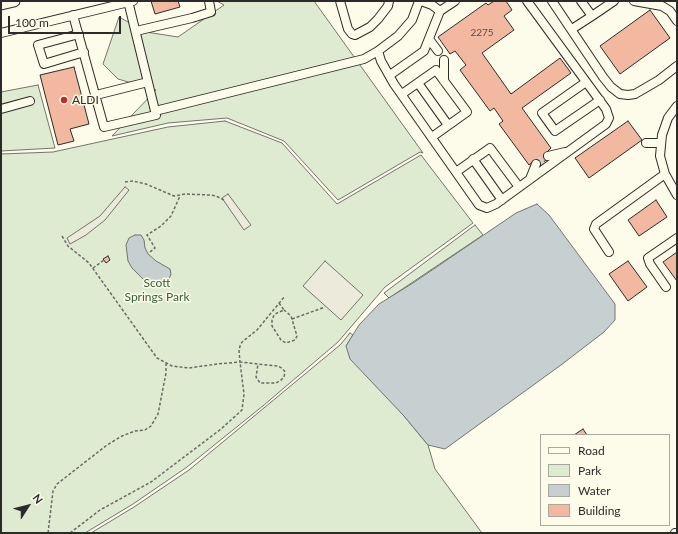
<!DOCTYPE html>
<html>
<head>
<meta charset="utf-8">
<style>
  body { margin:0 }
  #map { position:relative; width:678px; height:534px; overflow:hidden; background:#fdfbea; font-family:Lato,sans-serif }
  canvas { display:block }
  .frame { position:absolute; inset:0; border:2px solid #2b2b2b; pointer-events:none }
  .legend { position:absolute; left:540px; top:434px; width:130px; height:92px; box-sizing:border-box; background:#fdfbea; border:1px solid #a9a89e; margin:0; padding:5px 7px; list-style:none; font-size:12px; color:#2b2b2b }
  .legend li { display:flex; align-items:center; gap:8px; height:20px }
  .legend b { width:20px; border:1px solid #a9a89e }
  .north { position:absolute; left:8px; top:486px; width:40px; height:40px; -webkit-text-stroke:3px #fdfbea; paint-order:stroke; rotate:54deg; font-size:11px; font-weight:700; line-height:16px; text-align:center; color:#2b2b2b }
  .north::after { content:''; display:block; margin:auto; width:14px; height:18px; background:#2b2b2b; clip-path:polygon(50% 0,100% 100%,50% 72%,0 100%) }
  .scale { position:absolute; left:8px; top:16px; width:113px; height:18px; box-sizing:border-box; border:2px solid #2b2b2b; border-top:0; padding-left:5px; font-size:12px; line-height:14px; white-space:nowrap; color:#2b2b2b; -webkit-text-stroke:3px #fdfbea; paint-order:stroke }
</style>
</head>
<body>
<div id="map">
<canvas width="678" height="534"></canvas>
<div class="frame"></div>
<ul class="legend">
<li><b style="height:5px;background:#fdfbea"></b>Road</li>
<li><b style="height:11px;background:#deebd1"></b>Park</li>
<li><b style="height:11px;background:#c7d0d0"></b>Water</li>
<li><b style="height:11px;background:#f2b8a0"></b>Building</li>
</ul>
<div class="north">N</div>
<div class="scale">100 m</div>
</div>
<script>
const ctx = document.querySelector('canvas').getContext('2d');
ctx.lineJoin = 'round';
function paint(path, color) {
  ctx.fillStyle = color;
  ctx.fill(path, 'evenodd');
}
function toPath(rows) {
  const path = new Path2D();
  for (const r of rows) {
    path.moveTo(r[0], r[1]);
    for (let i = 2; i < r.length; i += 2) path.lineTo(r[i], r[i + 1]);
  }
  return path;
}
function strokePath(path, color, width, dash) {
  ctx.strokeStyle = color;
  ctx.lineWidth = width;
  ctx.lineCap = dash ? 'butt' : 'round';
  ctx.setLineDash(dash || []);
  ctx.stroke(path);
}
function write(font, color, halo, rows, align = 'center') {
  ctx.font = font + ' Lato,sans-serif';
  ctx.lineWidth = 3;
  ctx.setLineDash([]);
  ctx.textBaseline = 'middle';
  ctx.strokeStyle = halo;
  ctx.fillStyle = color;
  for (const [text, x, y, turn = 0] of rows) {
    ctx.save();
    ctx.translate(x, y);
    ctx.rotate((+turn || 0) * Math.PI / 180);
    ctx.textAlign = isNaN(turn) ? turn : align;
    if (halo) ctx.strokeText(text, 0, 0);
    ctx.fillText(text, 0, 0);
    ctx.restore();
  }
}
const green = toPath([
  [217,1,314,1,423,153,420,152,338,200,284,141,227,118,168,123,112,136,156,90,118,79,103,64,119,17,146,32,178,37,224,5,217,1],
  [38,85,55,148,1,151,1,92,38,85],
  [225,121,282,143,337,204,421,155,473,223,385,287,338,342,264,405,187,467,133,504,85,533,1,533,1,154,53,152,168,127,225,121],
  [475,225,483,235,389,298,384,293,475,225],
  [350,333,353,335,346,346,428,445,435,469,482,533,91,533,134,507,189,470,340,345,350,333]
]);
const parking = toPath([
  [125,187,129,190,105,220,86,235,70,244,67,238,100,216,125,187],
  [228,194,251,225,244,230,222,198,228,194],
  [325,261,363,295,341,320,303,286,325,261]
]);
const water = toPath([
  [537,204,549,215,615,304,615,320,604,332,561,365,445,449,428,445,404,416,350,359,346,346,359,325,379,304,413,283,516,213,537,204],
  [135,235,141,235,144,240,145,248,148,254,156,261,170,269,171,274,169,279,164,284,155,284,144,280,132,268,128,261,126,245,129,238,135,235]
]);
const building = toPath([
  [151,1,178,1,180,7,155,14,151,1],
  [494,1,506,1,512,10,504,16,514,30,482,53,511,94,560,58,571,73,522,108,551,148,546,153,549,158,538,166,534,161,529,165,499,124,503,121,494,108,490,111,460,70,466,65,455,51,450,54,438,37,486,3,488,5,494,1],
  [650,10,670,38,620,74,600,46,650,10],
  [74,67,89,124,70,129,74,141,58,145,40,75,74,67],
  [628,121,642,140,589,178,575,158,628,121],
  [656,200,667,217,639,236,628,220,656,200],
  [677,252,677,281,663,262,677,252],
  [108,256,110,260,106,263,103,259,108,256],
  [628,261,647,287,628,301,609,274,628,261],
  [583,429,587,435,574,435,583,429]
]);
const minorTunnel = toPath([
  [536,164,548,156]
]);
const path = toPath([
  [125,182,133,181,146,184,174,196,185,194,210,195,216,196,224,200],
  [62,236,68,246,89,263,157,358,172,366,189,368,217,364,240,362,239,351,240,346,242,342,257,330,285,296],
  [150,252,155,248,147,235,161,226,171,216,180,196],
  [93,268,104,260],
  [279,303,284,310,277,313,274,315,272,320,272,326,281,340,286,343,295,340,297,336,291,316,284,310],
  [292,319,325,307],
  [48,533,53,491,57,484,107,445,122,436,135,431,145,430,151,426,158,414,166,373,166,364],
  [70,533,100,510,151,482,221,429,242,410,244,394,240,362,258,364,278,366,283,369,285,372,284,377,281,380,276,383,260,383,256,377,258,364]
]);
const minor = toPath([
  [340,1,348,29,352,34,355,35,370,27,378,19,388,6,389,1],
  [419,1,412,20,398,36,378,51,381,61,394,84,479,205,487,208,496,204,606,124,609,118,606,109,527,1],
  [421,1,432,5,440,11,455,1],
  [552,1,603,77,611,87,620,94,628,95,635,94,659,80,677,66],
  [634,1,662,6,670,11,677,21],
  [73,15,104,127,156,115,128,1],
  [592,16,614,1],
  [572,29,592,16,581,1],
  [136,31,192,18,211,12,209,1],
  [1,33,133,1],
  [79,34,38,45,44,64,84,52],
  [429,39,438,51],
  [444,60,444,81],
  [390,75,424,51,440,11],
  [586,82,542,113,555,131,600,100],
  [418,83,448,125],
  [402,94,436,70,467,112,432,137],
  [96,95,148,82],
  [677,106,668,118,662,135,660,156,665,174,677,195],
  [1,109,30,101],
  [155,111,364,59,378,51],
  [646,143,661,143],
  [548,156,565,152],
  [473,159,502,200],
  [456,172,490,148,519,187],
  [530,179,536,164],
  [609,252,594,229,596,224,665,174],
  [666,287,650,264,648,258,677,238],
  [675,533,677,533]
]);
const major = toPath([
  [1,4,14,1]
]);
const markers = [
  [64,100,4,"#c62828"]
];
const numberNames = [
  ["2275",482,33]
];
const poiNames = [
  ["ALDI",72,100]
];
const parkNames = [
  ["Scott",157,283],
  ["Springs Park",157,297]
];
paint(green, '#deebd1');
strokePath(green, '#74746e', 1);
paint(parking, '#eceadb');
strokePath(parking, '#74746e', 1);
paint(water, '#c7d0d0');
strokePath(water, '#74746e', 1);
paint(building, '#f2b8a0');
strokePath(building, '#2b2b2b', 1);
strokePath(minorTunnel, '#d3d1c4', 8, [8, 4]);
strokePath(minor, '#2b2b2b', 10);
strokePath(major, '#2b2b2b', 13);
strokePath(path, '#6a6964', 1.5, [3, 2]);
strokePath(minor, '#fdfbea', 8);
strokePath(major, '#fdfbea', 11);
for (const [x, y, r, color] of markers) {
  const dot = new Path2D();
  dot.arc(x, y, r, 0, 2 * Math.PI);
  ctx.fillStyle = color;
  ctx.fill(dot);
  strokePath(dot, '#fdfbea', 1.5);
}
write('10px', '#5d4e48', null, numberNames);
write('12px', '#2b2b2b', '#fdfbea', poiNames, 'left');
write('12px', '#34623c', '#fdfbea', parkNames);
</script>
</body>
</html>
